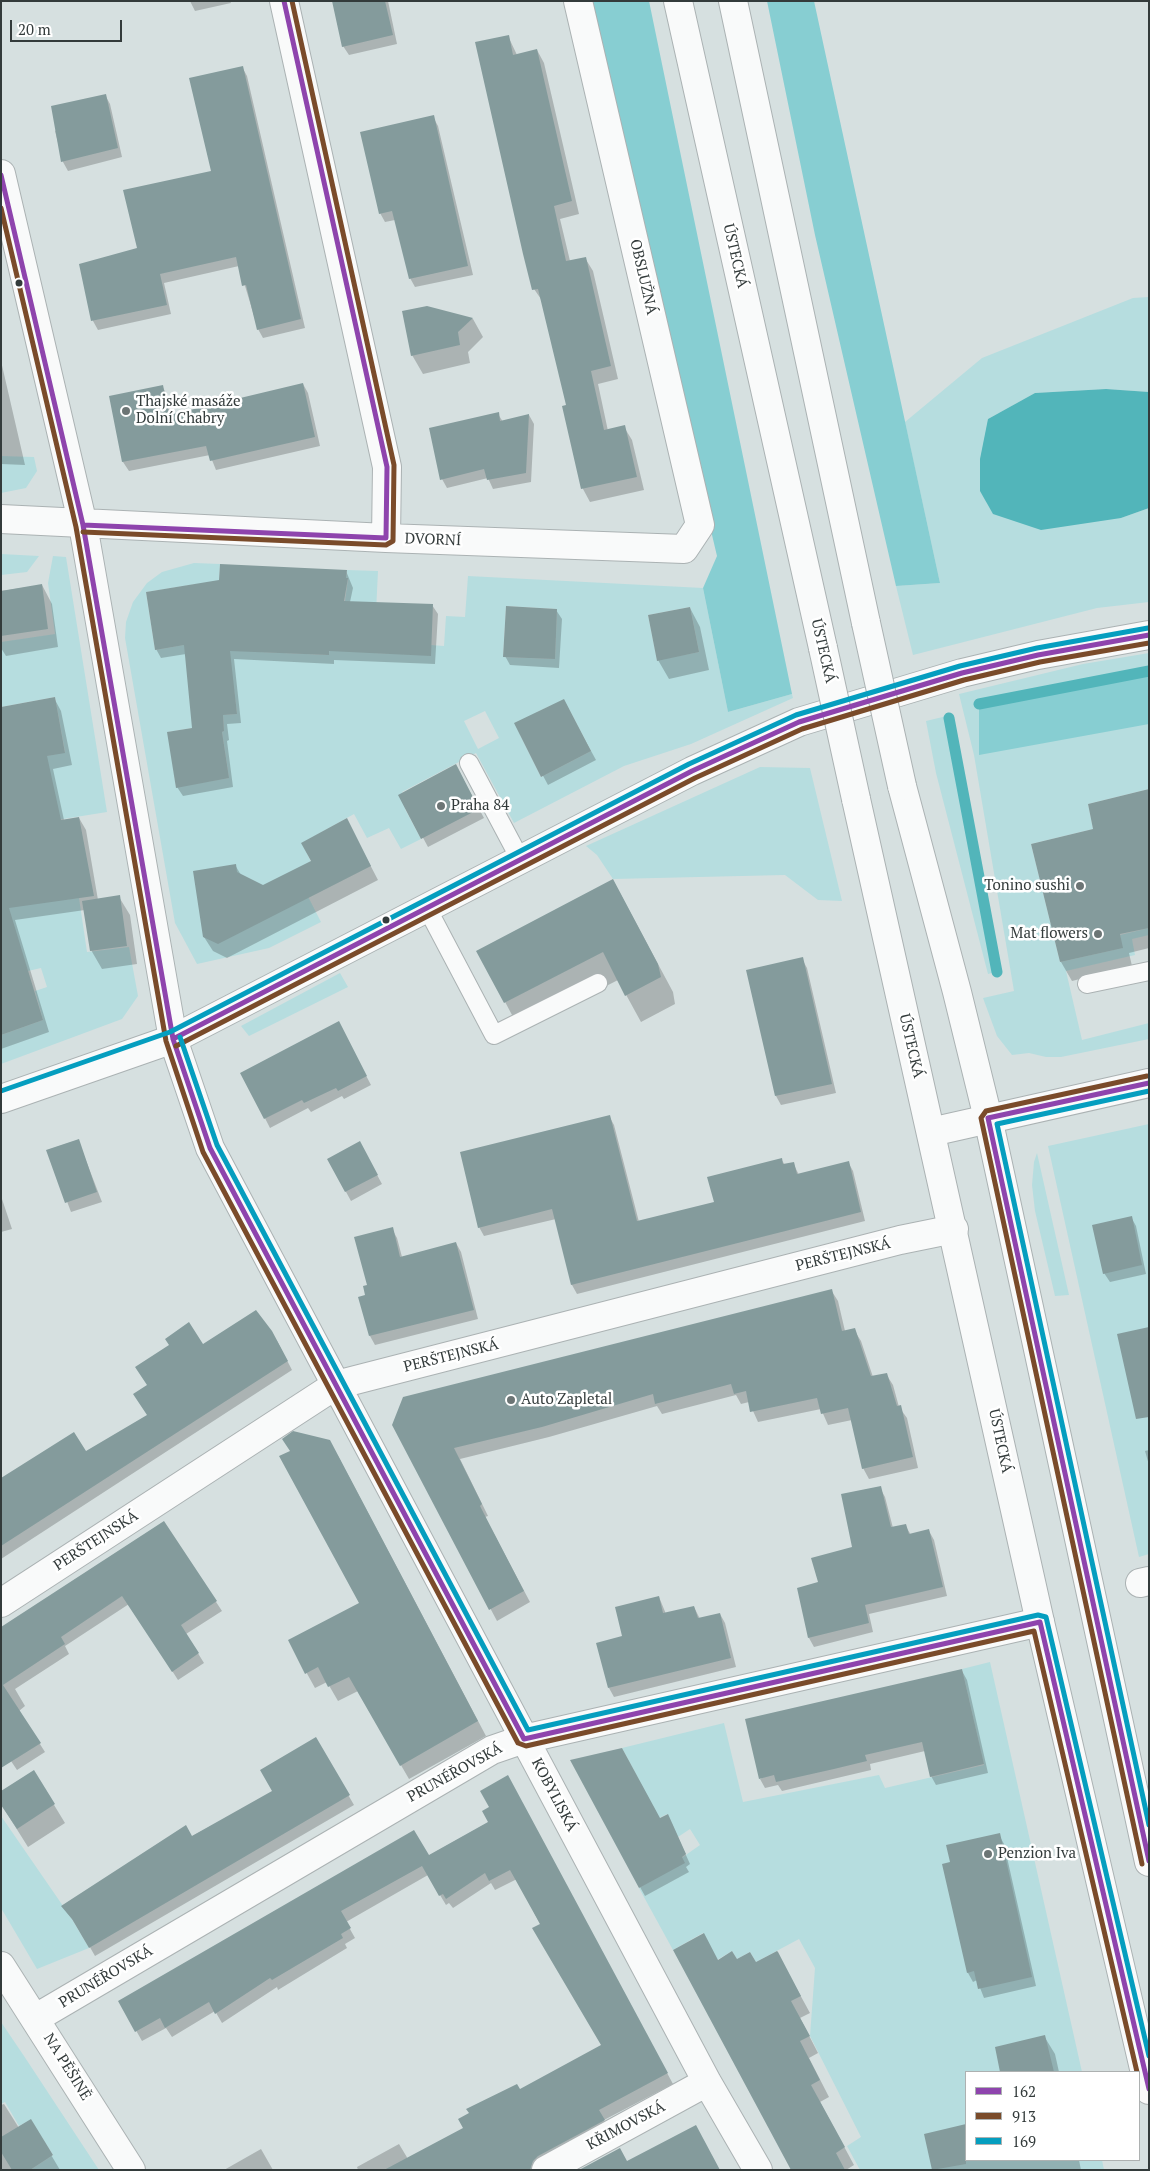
<!DOCTYPE html>
<html>
<head>
<meta charset="utf-8">
<style>
  body { margin:0 }
  #map { position:relative; width:1150px; height:2171px; overflow:hidden; background:#d6e0e0; font-family:"PT Serif",serif }
  canvas { display:block }
  .frame { position:absolute; inset:0; border:2px solid #333b3b; pointer-events:none }
  .legend { position:absolute; left:965px; top:2071px; width:175px; height:90px; box-sizing:border-box; background:#fff; border:1px solid #adb1b1; margin:0; padding:6px 9px; list-style:none; font-size:15px; color:#333b3b }
  .legend li { display:flex; align-items:center; gap:10px; height:25px }
  .legend b { width:25px; border:1px solid #adb1b1 }
  .scale { position:absolute; left:10px; top:20px; width:112px; height:22px; box-sizing:border-box; border:2px solid #333b3b; border-top:0; padding-left:6px; font-size:15px; line-height:18px; white-space:nowrap; color:#333b3b; -webkit-text-stroke:4px #fff; paint-order:stroke }
</style>
</head>
<body>
<div id="map">
<canvas width="1150" height="2171"></canvas>
<div class="frame"></div>
<ul class="legend">
<li><b style="height:6px;background:#8e44ad"></b>162</li>
<li><b style="height:6px;background:#7a4b2a"></b>913</li>
<li><b style="height:6px;background:#059ebf"></b>169</li>
</ul>
<div class="scale">20 m</div>
</div>
<script>
const ctx = document.querySelector('canvas').getContext('2d');
ctx.lineJoin = 'round';
function paint(path, color) {
  ctx.fillStyle = color;
  ctx.fill(path, 'evenodd');
}
function toPath(rows) {
  const path = new Path2D();
  for (const r of rows) {
    path.moveTo(r[0], r[1]);
    for (let i = 2; i < r.length; i += 2) path.lineTo(r[i], r[i + 1]);
  }
  return path;
}
function strokePath(path, color, width, dash) {
  ctx.strokeStyle = color;
  ctx.lineWidth = width;
  ctx.lineCap = dash ? 'butt' : 'round';
  ctx.setLineDash(dash || []);
  ctx.stroke(path);
}
function write(font, color, halo, rows, align = 'center') {
  ctx.font = font + ' "PT Serif",serif';
  ctx.lineWidth = 5;
  ctx.setLineDash([]);
  ctx.textBaseline = 'middle';
  ctx.strokeStyle = halo;
  ctx.fillStyle = color;
  for (const [text, x, y, turn = 0] of rows) {
    ctx.save();
    ctx.translate(x, y);
    ctx.rotate((+turn || 0) * Math.PI / 180);
    ctx.textAlign = isNaN(turn) ? turn : align;
    if (halo) ctx.strokeText(text, 0, 0);
    ctx.fillText(text, 0, 0);
    ctx.restore();
  }
}
const green = toPath([
  [1149,297,1149,392,1106,389,1035,393,988,419,1121,518,1149,508,1149,602,1097,608,913,655,896,586,940,583,905,422,982,358,1133,298],
  [1,456,34,457,37,471,26,488,1,493],
  [1,554,39,556,27,572,1,575],
  [53,556,66,557,107,812,32,824,47,756,65,752,55,697,1,707,1,642,55,634,48,583],
  [194,563,220,564,218,598,260,652,329,655,331,614,343,615,348,579,346,578,347,570,378,571,374,653,430,655,431,645,444,646,446,616,465,617,468,576,703,588,728,712,792,694,793,698,691,744,624,766,514,823,476,753,402,792,409,806,405,809,421,839,401,849,389,828,367,838,354,814,302,843,311,862,295,871,321,922,269,948,197,964,175,923,125,638,126,622,133,602,147,583,162,572],
  [197,584,206,641,155,650,146,592],
  [506,606,557,609,555,659,503,657],
  [690,607,699,652,657,660,648,615],
  [234,690,237,714,223,715,224,731,222,732,229,778,176,787,168,732,192,728],
  [552,705,557,715,569,709,591,751,541,777,520,735,542,723,537,712],
  [485,711,499,738,478,749,464,721],
  [1149,653,1149,789,1088,804,1093,829,1031,844,1060,962,1122,948,1120,935,1149,928,1149,935,1132,939,1135,955,1066,971,1082,1040,1149,1023,1149,1039,1061,1057,1046,1057,1029,1053,1012,1055,997,1036,983,998,1014,991,974,755,959,694,1083,664],
  [951,715,1000,971,988,974,936,773,926,721],
  [760,767,810,768,842,901,818,900,785,875,613,879,597,855,586,846],
  [79,898,87,952,129,947,138,996,122,1019,1,1064,1,1035,43,1020,35,991,47,987,41,968,28,971,5,906],
  [340,973,348,987,249,1036,241,1026],
  [1149,1124,1149,1554,1139,1557,1048,1146],
  [1037,1153,1069,1295,1055,1296,1035,1211,1032,1185,1034,1162],
  [990,1662,1082,2072,966,2072,966,2160,1102,2160,1104,2170,860,2170,847,2146,861,2137,810,2036,815,1968,799,1939,756,1962,750,1952,737,1959,732,1951,717,1960,703,1933,673,1950,639,1888,700,1845,690,1829,678,1837,667,1814,614,1841,639,1780,622,1748,724,1723,743,1802,879,1775,885,1788,984,1765,962,1669],
  [1,1816,72,1919,89,1948,37,1969,1,1908],
  [1,2022,24,2056,99,2170,30,2170,53,2155,31,2120,19,2126,5,2102,1,2104]
]);
const forest = toPath([
  [586,1,649,1,792,694,728,712,703,588,717,556],
  [767,1,814,1,940,583,896,586,815,235],
  [1149,675,1149,724,979,755,979,704]
]);
const water = toPath([
  [1106,389,1149,392,1149,508,1121,518,1041,530,993,514,980,491,980,459,988,419,1035,393]
]);
const shadow = toPath([
  [190,1,230,1,231,3,195,11],
  [333,1,388,1,397,44,349,55,343,46],
  [508,36,517,55,537,50,544,63,579,214,560,219,570,261,585,258,593,271,618,379,598,384,608,431,624,427,632,440,644,490,590,502,583,489,564,407,567,406,543,302,534,289],
  [242,67,247,76,305,328,263,338,258,329,239,266,164,283,171,314,98,330,93,321,81,265,139,249,212,172],
  [105,95,110,104,122,157,68,171,63,162,55,131],
  [433,117,438,126,473,275,415,287,410,278,395,220,385,222,380,213],
  [427,307,473,319,483,337,468,352,470,363,423,374,412,355],
  [1,361,25,465,1,464],
  [303,384,308,393,320,446,216,470,210,455,129,471,123,462,110,397,162,386,167,395,171,415],
  [498,414,503,422,529,415,534,424,531,482,493,489,488,478,447,488,442,479],
  [346,571,353,588,350,602,432,605,438,614,435,664,334,660,334,664,234,659,241,723,227,724,229,740,227,741,233,787,183,796,177,787,194,729,186,654,161,658,156,649],
  [42,585,52,604,58,647,6,656,1,648,1,591],
  [690,608,700,627,709,670,669,679,658,660],
  [556,610,562,619,559,668,510,665,505,656],
  [54,698,61,711,72,765,53,769,64,820,79,818,86,830,98,900,119,897,130,915,137,964,102,969,91,950,85,910,15,920,49,1032,1,1049,1,796],
  [568,709,596,760,548,785,515,724],
  [461,775,484,818,428,847,400,795],
  [1149,791,1149,948,1129,953,1132,966,1072,981,1061,962,1032,845,1095,830],
  [354,834,378,880,227,958,213,951,204,937,235,865,241,875,263,886,313,862],
  [613,880,673,992,675,1004,641,1022,618,980,520,1030,478,951],
  [802,959,807,968,836,1093,781,1105,776,1096],
  [343,1032,371,1085,344,1099,342,1096,311,1112,308,1108,270,1128,242,1073],
  [609,1116,614,1125,639,1222,715,1203,781,1159,785,1165,793,1163,799,1175,848,1162,853,1171,865,1221,577,1294,572,1285,556,1219,484,1236,479,1227],
  [78,1140,102,1202,71,1212,48,1151],
  [364,1151,382,1184,351,1201,328,1159],
  [1,1196,12,1229,1,1232],
  [1131,1217,1136,1226,1146,1274,1110,1282,1104,1273],
  [392,1229,397,1238,402,1257,456,1243,461,1252,478,1319,375,1345,370,1336,360,1298,367,1296,369,1285],
  [831,1290,838,1301,845,1331,854,1330,861,1341,873,1377,886,1374,893,1385,899,1407,907,1418,918,1468,869,1479,863,1468,852,1420,828,1425,821,1409,758,1422,749,1402,741,1404,736,1395,662,1414,657,1406,549,1437,460,1459,488,1516,485,1517,530,1602,497,1621,393,1425],
  [277,1341,292,1370,1,1559,1,1495,86,1453,148,1415,203,1346],
  [1149,1450,1149,1465,1145,1451],
  [291,1451,338,1456,486,1736,409,1779,358,1691,338,1701,327,1682,315,1688,289,1641,360,1604],
  [880,1488,885,1497,893,1528,905,1525,911,1535,929,1531,934,1540,947,1596,869,1614,873,1632,814,1647,809,1638,819,1583,854,1548],
  [164,1523,222,1611,186,1634,204,1663,178,1680,129,1604,65,1646,69,1654,15,1689,25,1706,19,1711,45,1752,17,1770,1,1746,1,1628],
  [659,1597,666,1614,694,1607,700,1619,720,1614,725,1623,736,1667,614,1697,609,1688,624,1637],
  [962,1671,967,1680,988,1773,936,1785,931,1776,925,1751,870,1764,871,1770,782,1791,778,1785,765,1788,760,1779],
  [316,1739,354,1805,95,1956,79,1928,62,1906,274,1792],
  [34,1772,65,1823,28,1847,1,1804],
  [513,1787,673,2084,604,2120,609,2130,540,2170,358,2170,357,2167,399,2144,408,2159,465,2128,520,2091,602,2045,517,1879,495,1890,491,1883,453,1908,449,1903,446,1905,428,1875,346,1922,355,1938,345,1944,347,1948,278,1990,277,1987,222,2023,215,2011,172,2037,166,2028,142,2041,120,2002,428,1856,489,1822,491,1807],
  [659,1819,672,1824,690,1864,686,1867,689,1872,645,1896,640,1887],
  [999,1835,1004,1844,1036,1986,984,1998,977,1980,973,1982,968,1973,952,1863],
  [718,1961,737,1961,786,1969,810,2013,800,2018,818,2053,809,2058,829,2097,820,2102,854,2165,846,2170,792,2170],
  [1044,2036,1055,2054,1059,2072,1002,2072,996,2048],
  [4,2104,19,2128,31,2121,60,2170,1,2170,1,2105],
  [966,2126,966,2160,1079,2160,1081,2170,933,2170,925,2135],
  [261,2149,273,2170,224,2170]
]);
const stream = toPath([
  [979,704,1149,671],
  [949,718,997,972]
]);
const building = toPath([
  [332,1,385,1,393,35,342,47],
  [509,35,513,55,537,49,572,201,554,206,566,261,586,257,611,366,591,371,604,430,625,425,637,477,581,489,562,406,566,405,538,289,532,290,523,254,475,42],
  [243,66,301,319,257,330,246,285,242,286,236,257,160,274,167,305,91,321,79,264,137,248,123,190,211,171,189,78],
  [106,94,118,148,61,162,51,106],
  [434,115,468,266,409,279,392,211,379,214,360,132],
  [427,306,473,318,458,332,460,345,411,356,402,311],
  [303,383,315,437,210,461,206,446,122,462,109,396,163,385,169,415],
  [499,412,500,421,529,414,526,473,487,480,484,469,440,480,429,428],
  [220,564,347,570,346,578,348,578,344,601,433,604,431,656,329,651,329,655,230,651,237,714,223,715,224,731,222,732,229,778,176,788,167,732,192,728,184,645,155,650,146,592,219,580],
  [42,584,48,629,1,636,1,591],
  [506,606,557,609,555,659,503,657],
  [690,607,699,652,657,661,648,615],
  [55,697,65,753,47,756,61,820,79,817,94,896,9,908,43,1020,1,1035,1,707],
  [564,699,591,751,541,777,514,723],
  [456,764,479,809,421,839,398,795],
  [1149,789,1149,928,1120,934,1123,948,1060,962,1031,844,1093,829,1088,804],
  [347,818,371,866,218,944,203,937,193,871,236,864,237,872,263,885,311,861,301,843],
  [613,879,658,964,661,977,625,996,603,952,504,1003,476,951],
  [120,895,127,946,90,951,82,901],
  [803,957,832,1084,775,1096,746,970],
  [339,1021,367,1076,338,1091,336,1088,304,1103,302,1100,264,1119,240,1073],
  [610,1115,637,1221,714,1202,707,1177,782,1158,783,1164,794,1162,797,1174,849,1161,861,1212,571,1285,552,1209,478,1228,460,1152],
  [79,1139,97,1192,65,1203,46,1150],
  [360,1141,378,1175,345,1192,327,1159],
  [1132,1216,1142,1265,1103,1274,1092,1225],
  [393,1227,400,1257,456,1242,474,1310,369,1336,358,1297,365,1295,363,1286,367,1285,354,1237],
  [832,1289,842,1331,855,1328,871,1376,887,1373,897,1406,901,1405,913,1457,862,1469,848,1408,821,1414,817,1398,750,1412,746,1391,734,1394,731,1384,655,1404,653,1394,542,1427,454,1448,482,1504,480,1506,524,1591,489,1610,392,1425,403,1397],
  [256,1310,272,1331,288,1361,1,1546,1,1478,74,1432,86,1451,147,1415,133,1394,147,1385,135,1367,169,1345,165,1339,189,1322,203,1344],
  [1149,1327,1149,1417,1136,1419,1117,1334],
  [293,1431,330,1440,478,1721,400,1766,349,1677,328,1687,318,1667,305,1674,288,1640,359,1603,279,1456,290,1451,282,1439],
  [881,1486,891,1527,906,1524,909,1534,929,1529,943,1587,865,1605,869,1623,808,1638,797,1588,818,1582,811,1558,852,1547,841,1494],
  [164,1521,217,1601,181,1625,199,1653,172,1672,122,1596,61,1637,65,1644,3,1685,41,1743,1,1768,1,1627],
  [659,1596,663,1613,694,1606,698,1618,720,1613,731,1658,608,1688,596,1643,622,1636,615,1607],
  [962,1669,984,1764,930,1777,922,1742,865,1755,867,1761,834,1769,776,1782,774,1775,759,1779,745,1719],
  [316,1737,350,1795,89,1948,72,1919,61,1906,186,1825,192,1836,272,1791,260,1770],
  [622,1748,660,1818,668,1814,686,1854,682,1857,685,1863,639,1888,570,1760],
  [34,1770,55,1804,17,1829,1,1805,1,1791],
  [508,1775,668,2073,599,2110,605,2120,538,2156,533,2161,530,2170,384,2170,463,2128,458,2119,469,2113,466,2109,517,2084,520,2089,601,2045,532,1928,540,1924,510,1870,489,1881,485,1873,446,1899,443,1894,439,1896,422,1866,341,1911,351,1928,341,1934,343,1938,272,1980,270,1978,215,2014,209,2002,165,2028,160,2018,135,2032,118,2001,414,1830,429,1855,488,1822,482,1811,489,1807,480,1791],
  [1000,1833,1032,1977,978,1989,974,1971,967,1973,942,1864,950,1862,946,1845],
  [704,1933,718,1960,732,1951,737,1959,750,1952,756,1962,777,1951,778,1952,801,1996,791,2001,810,2036,800,2041,820,2080,811,2085,845,2147,836,2153,845,2170,791,2170,673,1950],
  [1045,2035,1054,2072,1000,2072,995,2047],
  [31,2119,53,2155,30,2170,12,2170,1,2152,1,2137],
  [966,2124,966,2164,932,2170,924,2134],
  [696,2125,720,2170,579,2170,620,2148,627,2161]
]);
const lane = toPath([
  [469,763,520,859],
  [427,908,494,1035,598,983],
  [1087,984,1149,971]
]);
const street = toPath([
  [284,1,387,467,386,538],
  [1,174,83,525,173,1039,210,1148,707,2082,758,2170],
  [1,519,386,538,684,549,700,525,578,1],
  [931,1132,1149,1083],
  [1140,1583,1149,1581],
  [1,1603,336,1385,900,1240,954,1229],
  [1,1966,131,2170],
  [36,2018,492,1750,524,1739,1040,1622],
  [546,2170,707,2082]
]);
const secondary = toPath([
  [678,1,823,648],
  [733,1,866,623],
  [902,786,957,992,988,1118,1149,1862],
  [856,799,1040,1622,1149,2090],
  [1,1099,173,1039,692,771,799,722,962,673,1038,655,1149,635]
]);
const secondaryBridge = toPath([
  [866,623,902,786],
  [823,648,856,799]
]);
const bus1 = toPath([
  [1,175,83,525,173,1039,210,1148,524,1739,1040,1622,1149,2089],
  [83,525,386,538,387,467,284,1],
  [173,1039,692,771,799,722,962,673,1038,655,1149,635],
  [1149,1083,988,1118,1149,1861]
]);
const bus2 = toPath([
  [1,208,76,527,166,1041,203,1152,518,1743,526,1746,1034,1631,1137,2072],
  [83,532,386,545,393,541,394,465,292,1],
  [176,1046,695,778,802,729,964,680,1040,662,1149,643],
  [1142,1864,981,1118,986,1111,1147,1076]
]);
const bus3 = toPath([
  [180,1037,217,1145,528,1730,1038,1615,1046,1617,1149,2056],
  [1,1091,170,1032,689,764,796,715,960,666,1037,648,1148,628],
  [1149,1091,997,1124,1149,1825]
]);
const markers = [
  [19,283,4.5,"#333b3b"],
  [126,411,5,"#6c7575"],
  [441,806,5,"#6c7575"],
  [1080,886,5,"#6c7575"],
  [386,920,4.5,"#333b3b"],
  [1098,934,5,"#6c7575"],
  [511,1400,5,"#6c7575"],
  [988,1854,5,"#6c7575"]
];
const streetNames = [
  ["ÚSTECKÁ",735,256,77],
  ["OBSLUŽNÁ",643,277,77],
  ["DVORNÍ",433,540,2],
  ["ÚSTECKÁ",823,651,77],
  ["ÚSTECKÁ",911,1046,77],
  ["PERŠTEJNSKÁ",843,1255,-14],
  ["PERŠTEJNSKÁ",451,1356,-14],
  ["ÚSTECKÁ",1000,1441,78],
  ["PERŠTEJNSKÁ",96,1541,-33],
  ["PRUNÉŘOVSKÁ",455,1773,-29],
  ["KOBYLISKÁ",554,1795,62],
  ["PRUNÉŘOVSKÁ",106,1977,-31],
  ["NA PĚŠINĚ",67,2067,58],
  ["KŘIMOVSKÁ",626,2126,-28]
];
const poiNames = [
  ["Thajské masáže",136,402],
  ["Dolní Chabry",136,419],
  ["Praha 84",451,806],
  ["Tonino sushi",1070,886,"right"],
  ["Mat flowers",1088,934,"right"],
  ["Auto Zapletal",521,1400],
  ["Penzion Iva",998,1854]
];
paint(green, '#b6dddf');
paint(forest, '#87ced2');
paint(water, '#52b5ba');
paint(shadow, '#0003');
strokePath(stream, '#52b5ba', 11);
paint(building, '#849b9c');
strokePath(lane, '#abb2b3', 20);
strokePath(street, '#abb2b3', 30);
strokePath(secondary, '#abb2b3', 30);
strokePath(lane, '#f9fafa', 18);
strokePath(street, '#f9fafa', 28);
strokePath(secondary, '#f9fafa', 28);
strokePath(secondaryBridge, '#abb2b3', 30, []);
strokePath(secondaryBridge, '#f9fafa', 28);
strokePath(bus1, '#8e44ad', 5);
strokePath(bus2, '#7a4b2a', 5);
strokePath(bus3, '#059ebf', 5);
for (const [x, y, r, color] of markers) {
  const dot = new Path2D();
  dot.arc(x, y, r, 0, 2 * Math.PI);
  ctx.fillStyle = color;
  ctx.fill(dot);
  strokePath(dot, '#fff', 2);
}
write('15px', '#333b3b', '#fff', streetNames);
write('15px', '#333b3b', '#fff', poiNames, 'left');
</script>
</body>
</html>
